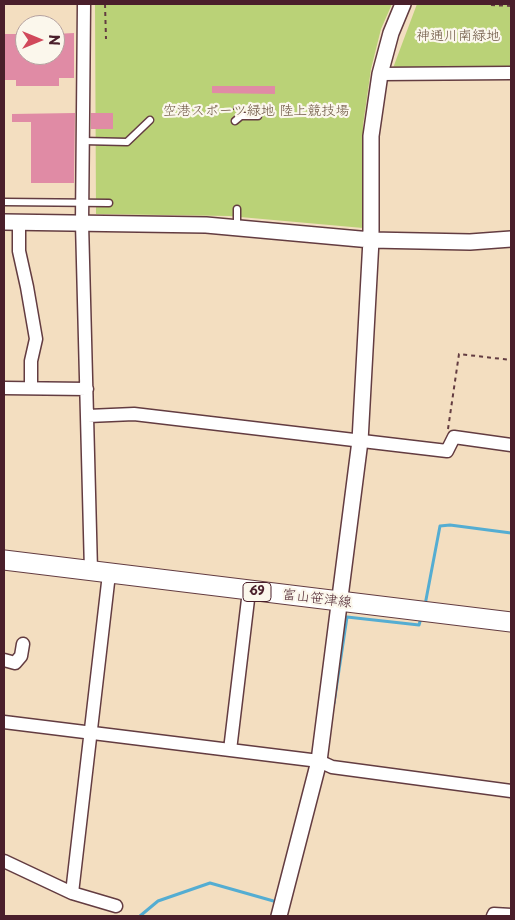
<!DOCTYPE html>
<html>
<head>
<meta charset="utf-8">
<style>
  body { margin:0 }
  #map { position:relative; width:515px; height:920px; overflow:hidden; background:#f3dec0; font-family:"Playpen Sans",sans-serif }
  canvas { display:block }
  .frame { position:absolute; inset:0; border:5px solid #4a1f2b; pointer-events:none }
  .north { position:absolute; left:15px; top:15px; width:50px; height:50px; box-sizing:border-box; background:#fbf7ec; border:1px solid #b4a19f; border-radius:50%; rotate:90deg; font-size:14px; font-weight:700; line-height:20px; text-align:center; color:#4a1f2b }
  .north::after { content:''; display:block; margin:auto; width:18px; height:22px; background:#d1495b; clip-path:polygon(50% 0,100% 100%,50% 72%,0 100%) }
</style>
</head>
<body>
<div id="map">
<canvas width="515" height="920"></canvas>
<div class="frame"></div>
<div class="north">N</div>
</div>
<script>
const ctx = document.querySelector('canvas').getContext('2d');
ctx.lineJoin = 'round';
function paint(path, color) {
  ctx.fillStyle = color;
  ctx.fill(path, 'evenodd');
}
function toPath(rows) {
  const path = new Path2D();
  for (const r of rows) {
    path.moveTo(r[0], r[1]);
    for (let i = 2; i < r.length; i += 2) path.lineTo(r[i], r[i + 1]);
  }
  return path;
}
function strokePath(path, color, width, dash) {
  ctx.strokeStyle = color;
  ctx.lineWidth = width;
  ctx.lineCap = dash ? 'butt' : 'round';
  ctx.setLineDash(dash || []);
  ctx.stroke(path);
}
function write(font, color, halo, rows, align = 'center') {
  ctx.font = font + ' "Playpen Sans","Klee One",sans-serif';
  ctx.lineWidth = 4.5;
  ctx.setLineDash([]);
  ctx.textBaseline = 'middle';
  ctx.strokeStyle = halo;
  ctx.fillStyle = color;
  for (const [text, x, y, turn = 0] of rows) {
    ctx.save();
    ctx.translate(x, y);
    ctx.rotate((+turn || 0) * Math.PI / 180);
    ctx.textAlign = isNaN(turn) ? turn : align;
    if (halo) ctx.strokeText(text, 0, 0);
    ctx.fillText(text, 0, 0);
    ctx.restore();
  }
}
const green = toPath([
  [95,4,392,4,381,29,371,69,363,125,363,228,229,216,96,214],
  [417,4,511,4,511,69,393,68]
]);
const stream = toPath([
  [425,605,440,526,450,525,511,533],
  [334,703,347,617,419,625,421,618],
  [140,916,158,901,210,883,277,902,277,901]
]);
const building = toPath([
  [74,33,74,78,59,78,59,86,16,86,16,80,4,80,4,34,25,34,25,55,55,55,55,34],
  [212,86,275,86,275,94,212,93],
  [75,113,74,183,31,183,31,122,12,122,12,114],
  [91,113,113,113,113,129,91,129]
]);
const path = toPath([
  [105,4,106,39],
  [491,5,511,6],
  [266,107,266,110],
  [234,110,234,106],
  [448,429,459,354,511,360]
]);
const service = toPath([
  [235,121,241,116,258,116],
  [83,141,127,142,150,120],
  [4,202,109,203],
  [237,209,237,227]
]);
const minor = toPath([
  [84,4,82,223,91,571],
  [380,74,511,73],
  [19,222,19,251,27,287,36,339,31,361,31,388],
  [4,388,87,389],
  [88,416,134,414,447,451,454,437,511,445],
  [4,660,15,663,21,656,23,644],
  [4,722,319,761,332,767,511,791],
  [230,750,249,591],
  [4,861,72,893,109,574],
  [72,893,116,906],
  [493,916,494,914,511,915]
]);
const tertiary = toPath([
  [4,222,206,225,371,240,470,242,511,239],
  [279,916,319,761,360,441,371,240,371,136,380,74,391,33,403,4]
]);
const primary = toPath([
  [4,560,511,622]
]);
const shields = [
  [257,592,28]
];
const shieldNames = [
  ["69",257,592]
];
const parkNames = [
  ["神通川南緑地",458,36],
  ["空港スポーツ緑地 陸上競技場",256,111]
];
const streetNames = [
  ["富山笹津線",317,599,7]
];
paint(green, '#bad277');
strokePath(stream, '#54add2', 3);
paint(building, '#e08ba5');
strokePath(service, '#633c41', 9);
strokePath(minor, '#633c41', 15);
strokePath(tertiary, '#633c41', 18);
strokePath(primary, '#633c41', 21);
strokePath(path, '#633c41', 2, [4, 4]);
strokePath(service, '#fff', 6);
strokePath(minor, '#fff', 12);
strokePath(tertiary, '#fff', 15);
strokePath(primary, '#fff', 19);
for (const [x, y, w] of shields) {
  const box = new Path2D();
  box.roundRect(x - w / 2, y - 9.5, w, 19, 4);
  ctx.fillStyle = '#fbf7ec';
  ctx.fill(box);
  strokePath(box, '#4a1f2b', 1);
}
write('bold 12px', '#4a1f2b', null, shieldNames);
write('14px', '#6c5542', '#fbf7ec', parkNames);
write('14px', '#4a1f2b', '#fbf7ec', streetNames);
</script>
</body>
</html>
